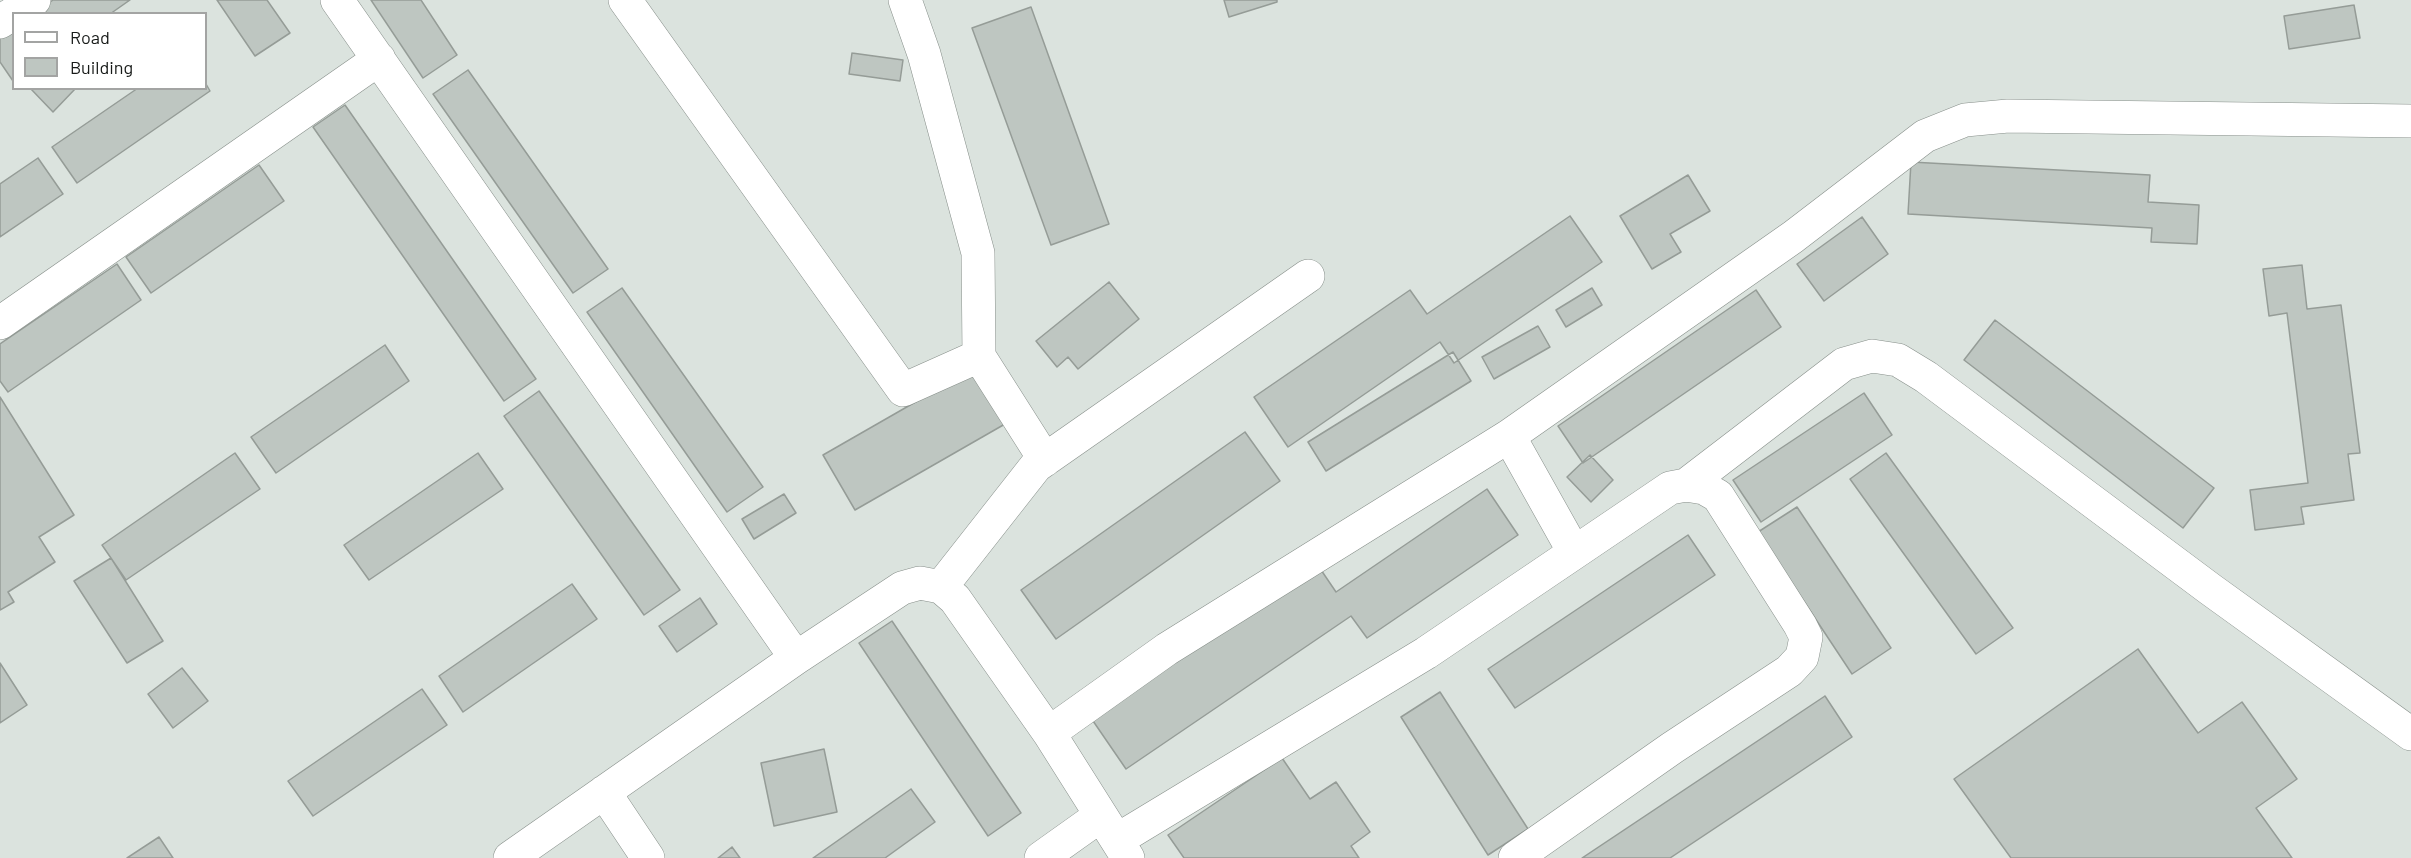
<!DOCTYPE html>
<html>
<head>
<meta charset="utf-8">
<style>
  body { margin:0 }
  #map { position:relative; width:2411px; height:858px; overflow:hidden; background:#dbe3de; font-family:Barlow,sans-serif }
  canvas { display:block }
  .legend { position:absolute; left:12px; top:12px; width:195px; height:78px; box-sizing:border-box; background:#fff; border:2px solid #a3a4a3; margin:0; padding:8px 10px; list-style:none; font-size:18px; color:#181b19 }
  .legend li { display:flex; align-items:center; gap:12px; height:30px }
  .legend b { width:30px; border:2px solid #a3a4a3 }
</style>
</head>
<body>
<div id="map">
<canvas width="2411" height="858"></canvas>
<ul class="legend">
<li><b style="height:8px;background:#fff"></b>Road</li>
<li><b style="height:16px;background:#bec6c1"></b>Building</li>
</ul>
</div>
<script>
const ctx = document.querySelector('canvas').getContext('2d');
ctx.lineJoin = 'round';
function paint(path, color) {
  ctx.fillStyle = color;
  ctx.fill(path, 'evenodd');
}
function toPath(rows) {
  const path = new Path2D();
  for (const r of rows) {
    path.moveTo(r[0], r[1]);
    for (let i = 2; i < r.length; i += 2) path.lineTo(r[i], r[i + 1]);
  }
  return path;
}
function strokePath(path, color, width, dash) {
  ctx.strokeStyle = color;
  ctx.lineWidth = width;
  ctx.lineCap = dash ? 'butt' : 'round';
  ctx.setLineDash(dash || []);
  ctx.stroke(path);
}
const building = toPath([
  [53,0,130,0,110,14,34,14,53,0],
  [217,0,267,0,290,33,255,56,217,0],
  [371,0,421,0,457,55,423,78,371,0],
  [1224,0,1277,0,1277,2,1229,17,1224,0],
  [2354,5,2360,38,2289,49,2284,16,2354,5],
  [1031,7,1109,224,1051,245,972,28,1031,7],
  [14,28,14,80,13,81,0,62,0,37,14,28],
  [852,53,903,60,900,81,849,74,852,53],
  [468,70,608,269,573,293,433,94,468,70],
  [206,84,210,91,77,183,52,147,138,88,206,88,206,84],
  [30,88,76,88,53,112,30,88],
  [345,105,536,379,504,401,313,127,345,105],
  [38,158,63,194,0,237,0,184,38,158],
  [1911,162,2150,175,2148,202,2199,205,2197,244,2151,242,2152,228,1908,214,1911,162],
  [259,165,284,201,151,293,126,257,259,165],
  [1688,175,1710,211,1670,234,1681,252,1652,269,1620,216,1688,175],
  [1570,216,1602,262,1454,363,1440,342,1288,447,1254,397,1410,290,1427,314,1570,216],
  [1862,217,1888,254,1824,301,1797,264,1862,217],
  [117,264,141,300,8,392,0,381,0,344,117,264],
  [2302,265,2307,309,2341,305,2360,453,2348,454,2354,500,2301,507,2304,524,2255,530,2250,490,2308,483,2287,313,2269,316,2263,269,2302,265],
  [1109,282,1139,319,1078,369,1068,357,1057,367,1036,341,1109,282],
  [622,288,763,487,727,512,587,312,622,288],
  [1592,288,1602,305,1566,327,1556,310,1592,288],
  [1756,290,1781,327,1583,463,1558,426,1756,290],
  [1995,320,2214,488,2183,528,1964,360,1995,320],
  [1538,326,1550,347,1494,379,1482,357,1538,326],
  [385,345,409,381,276,473,251,437,385,345],
  [1453,352,1471,381,1326,471,1308,442,1453,352],
  [973,369,1005,424,855,510,823,455,973,369],
  [539,391,680,590,644,615,504,416,539,391],
  [1864,393,1892,435,1761,522,1733,480,1864,393],
  [0,397,74,515,39,537,55,562,8,592,14,602,0,610,0,397],
  [1245,432,1280,481,1056,639,1021,590,1245,432],
  [235,453,260,489,126,580,102,545,235,453],
  [478,453,503,489,369,580,344,545,478,453],
  [1886,453,2013,628,1976,654,1850,479,1886,453],
  [1590,455,1613,480,1591,502,1567,477,1590,455],
  [1487,489,1518,535,1367,638,1351,616,1126,769,1091,718,1317,564,1336,592,1487,489],
  [784,494,796,513,754,539,742,519,784,494],
  [1797,507,1891,648,1852,674,1758,532,1797,507],
  [1688,535,1715,575,1515,708,1488,669,1688,535],
  [111,558,163,641,127,663,74,581,111,558],
  [572,584,597,619,463,712,439,676,572,584],
  [700,598,717,624,677,652,659,626,700,598],
  [892,621,1021,813,988,836,859,643,892,621],
  [2138,649,2198,733,2242,702,2297,779,2256,808,2292,858,2011,858,1954,779,2138,649],
  [0,663,27,705,0,723,0,663],
  [182,668,208,701,173,728,148,694,182,668],
  [422,689,447,725,313,816,288,781,422,689],
  [1440,692,1528,829,1488,855,1401,717,1440,692],
  [1825,696,1852,737,1670,858,1582,858,1825,696],
  [824,749,837,812,774,826,761,763,824,749],
  [1282,758,1310,799,1336,782,1370,832,1351,846,1359,858,1184,858,1168,835,1282,758],
  [911,789,935,822,885,858,813,858,911,789],
  [159,837,173,858,127,858,159,837],
  [732,847,740,858,718,858,732,847]
]);
const minor = toPath([
  [337,0,796,658],
  [625,0,903,390,979,356],
  [905,0,924,54,978,253,979,356,1045,460],
  [0,22,34,0],
  [0,323,379,59],
  [1509,436,1574,552],
  [1686,485,1844,364,1872,356,1898,360,1926,377,2210,589,2411,734],
  [941,587,1036,466,1308,276],
  [1049,733,1167,649,1509,436,1793,237,1925,136,1965,120,2008,116,2411,121],
  [604,792,648,858],
  [1117,840,1426,653,1670,488,1686,485,1704,488,1718,496,1800,625,1806,637,1802,657,1789,671,1672,748,1515,858],
  [510,858,796,658,902,588,920,583,941,587,955,599,1049,733,1128,858],
  [1041,858,1100,816]
]);
paint(building, '#bec6c1');
strokePath(building, '#959c97', 1.5);
strokePath(minor, '#878f8a', 34);
strokePath(minor, '#fff', 33);
</script>
</body>
</html>
